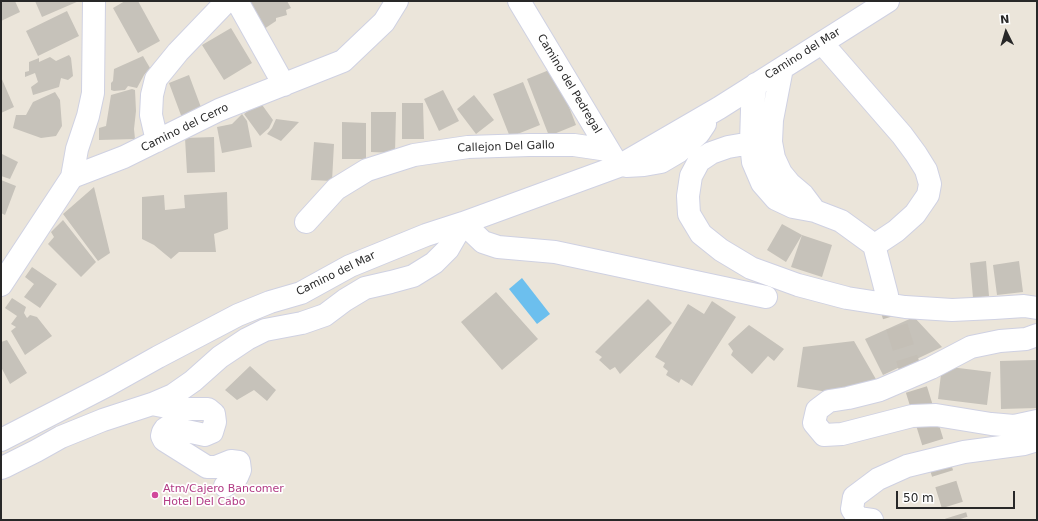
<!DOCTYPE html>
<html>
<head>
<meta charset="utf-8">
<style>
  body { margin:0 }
  #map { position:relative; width:1038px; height:521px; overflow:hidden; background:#ebe5da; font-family:"DejaVu Sans",sans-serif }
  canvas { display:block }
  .frame { position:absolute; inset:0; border:2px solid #282828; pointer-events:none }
  .north { position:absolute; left:986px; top:12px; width:40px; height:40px; -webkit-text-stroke:3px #fff; paint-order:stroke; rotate:355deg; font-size:11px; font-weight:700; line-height:16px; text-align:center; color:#282828 }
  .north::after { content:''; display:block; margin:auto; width:14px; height:18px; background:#282828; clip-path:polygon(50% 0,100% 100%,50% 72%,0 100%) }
  .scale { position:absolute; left:896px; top:491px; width:119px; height:18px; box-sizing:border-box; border:2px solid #282828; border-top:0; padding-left:5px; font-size:12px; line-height:14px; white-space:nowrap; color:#282828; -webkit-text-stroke:3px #fff; paint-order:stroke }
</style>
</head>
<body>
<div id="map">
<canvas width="1038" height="521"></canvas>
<div class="frame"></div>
<div class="north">N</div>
<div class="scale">50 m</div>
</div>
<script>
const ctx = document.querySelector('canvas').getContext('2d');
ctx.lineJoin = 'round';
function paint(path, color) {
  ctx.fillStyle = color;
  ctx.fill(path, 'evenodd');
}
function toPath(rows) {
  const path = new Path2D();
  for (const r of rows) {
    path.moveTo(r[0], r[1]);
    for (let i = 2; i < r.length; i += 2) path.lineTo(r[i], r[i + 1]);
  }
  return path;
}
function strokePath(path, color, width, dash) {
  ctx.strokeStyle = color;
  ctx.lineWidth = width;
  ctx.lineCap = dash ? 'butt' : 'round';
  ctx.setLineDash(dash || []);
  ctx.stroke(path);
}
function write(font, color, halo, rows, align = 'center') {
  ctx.font = font + ' "DejaVu Sans",sans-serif';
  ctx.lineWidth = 3.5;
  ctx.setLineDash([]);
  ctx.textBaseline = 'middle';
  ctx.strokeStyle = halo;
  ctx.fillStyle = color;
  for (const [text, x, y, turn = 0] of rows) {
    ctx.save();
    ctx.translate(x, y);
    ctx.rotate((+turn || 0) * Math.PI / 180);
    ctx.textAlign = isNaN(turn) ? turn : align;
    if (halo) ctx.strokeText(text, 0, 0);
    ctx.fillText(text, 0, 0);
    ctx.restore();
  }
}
const water = toPath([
  [522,278,550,314,537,324,509,289]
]);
const building = toPath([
  [4,1,15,1,20,12,1,21,1,3],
  [35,1,79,1,42,17],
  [125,1,138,1,160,41,138,53,113,8],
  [247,1,287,1,291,8,286,10,287,15,276,18,276,21,264,29],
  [67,11,79,36,38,56,26,31],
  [231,28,252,63,224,80,202,45],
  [69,55,71,58,73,76,68,80,61,78,59,87,33,95,31,87,38,82,35,73,25,77,25,72,29,71,29,62,39,58,39,62,50,57,56,61],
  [143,56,150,68,144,75,137,88,128,86,125,90,114,91,111,90,111,83,113,81,114,69],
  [554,68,576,125,549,136,527,79],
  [189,75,202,110,182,118,169,83],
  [1,77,14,107,1,113],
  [523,82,540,125,510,137,493,94],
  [132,89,135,90,136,111,134,129,135,139,99,140,99,128,106,126,111,95],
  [443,90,459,121,439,131,424,99],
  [55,92,60,100,62,126,56,136,41,138,13,128,16,115,26,115,33,102],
  [474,95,494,120,476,134,457,109],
  [260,102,273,120,269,128,260,136,244,114],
  [402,103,423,103,424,139,402,139],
  [371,112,396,112,395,153,371,152],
  [242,114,247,121,252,147,222,153,217,127,232,124],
  [276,119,299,122,281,141,267,134,272,128],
  [342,122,366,123,366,159,342,159],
  [214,137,215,172,187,173,185,138],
  [314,142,334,144,332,181,311,180],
  [2,154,18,162,10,179,1,176],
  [1,180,16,186,5,215,1,213],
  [94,187,110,253,98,261,63,214],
  [227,192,228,229,214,234,216,252,179,252,171,259,154,245,142,239,142,197,164,195,165,210,185,208,184,195],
  [63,220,96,262,81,277,48,244,54,237,51,232],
  [782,224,802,235,786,262,767,250],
  [802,235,832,245,822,277,791,267],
  [986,261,989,296,973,298,970,263],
  [1019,261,1023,292,997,295,993,265],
  [32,267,57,284,40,308,24,297,34,284,25,277],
  [496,292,538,339,502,370,461,322],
  [12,298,26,307,24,313,27,318,30,315,37,317,52,336,25,355,11,331,16,327,11,324,17,316,5,308],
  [648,299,672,323,620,374,615,367,610,370,599,360,602,357,595,352],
  [712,301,736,317,692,386,681,379,679,383,666,375,668,371,663,367,665,363,655,357,688,304,704,314],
  [914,317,942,347,883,375,865,339],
  [749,325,784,349,774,361,768,356,752,374,731,355,733,351,728,344],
  [7,340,27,373,10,384,1,367,1,342],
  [854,341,877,381,828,392,797,387,803,347],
  [1037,360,1037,408,1001,409,1000,361],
  [250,366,276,390,267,401,254,390,237,400,225,390],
  [942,366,991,372,987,405,938,399]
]);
const minorTunnel = toPath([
  [887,295,957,520]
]);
const minor = toPath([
  [237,1,284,85],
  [519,1,614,159],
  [782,68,772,120,771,142,774,158,781,173,790,184,803,195,815,211],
  [756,84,752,109,751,143,753,162,762,183,776,199,793,207,815,211,841,221,874,245,881,241,896,231,915,214,928,195,930,184,926,170,916,154,902,135,822,43],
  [157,141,151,115,152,95,156,79,178,52,227,1],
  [771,142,751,143,728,147,711,153,699,161,691,176,688,196,689,214,701,234,721,250,751,268,798,285,847,298,905,307,952,310,994,308,1024,306,1037,308],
  [626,166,644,165,661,162,678,152,699,133,705,124],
  [72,177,77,149,88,116,93,93,94,1],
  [306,222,336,189,367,170,414,155,468,147,529,145,574,145,608,150],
  [463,223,483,242,498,247,555,252,766,297],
  [874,245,887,295],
  [1,285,72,177,124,157,219,110,343,61,384,22,397,1],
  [1037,335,1026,339,1000,341,971,347,931,368,880,390,848,398,829,401,817,410,814,423,824,435,842,434,912,416,936,415,991,424,1014,426,1037,421],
  [152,404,172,408,185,409,208,409,214,414,215,422,212,432,205,435,168,427,165,429,163,432,162,436,164,440,207,467,216,467,231,461,239,462,240,470,237,477,225,486],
  [1,440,108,385,158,357,238,315,270,302,301,293,350,266,426,235,463,223,619,166,719,108,888,1],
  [1,468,6,466,36,451,61,437,103,420,152,404,173,395,193,381,220,357,247,339,265,330,302,323,325,315,345,300,365,288,391,282,413,276,434,263,448,249,463,223],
  [872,520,858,518,852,509,854,497,878,479,907,466,964,452,1024,444,1037,440]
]);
const markers = [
  [155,495,4,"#d1479c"]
];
const streetNames = [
  ["Camino del Mar",803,54,-32],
  ["Camino del Pedregal",569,84,59],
  ["Camino del Cerro",185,128,-26],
  ["Callejon Del Gallo",506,147,-2],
  ["Camino del Mar",336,274,-26]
];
const hotelNames = [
  ["Atm/Cajero Bancomer",163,489],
  ["Hotel Del Cabo",163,502]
];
paint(water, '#6cbfee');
paint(building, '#c6c2ba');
strokePath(minorTunnel, '#c4bfb6', 22, [22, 11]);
strokePath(minor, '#cfd1e2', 24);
strokePath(minor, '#fff', 22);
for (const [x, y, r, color] of markers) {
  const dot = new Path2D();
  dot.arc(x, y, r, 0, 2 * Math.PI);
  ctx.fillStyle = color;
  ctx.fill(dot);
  strokePath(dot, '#fff', 1.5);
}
write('11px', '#282828', '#fff', streetNames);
write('11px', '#b23c85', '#fff', hotelNames, 'left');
</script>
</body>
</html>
